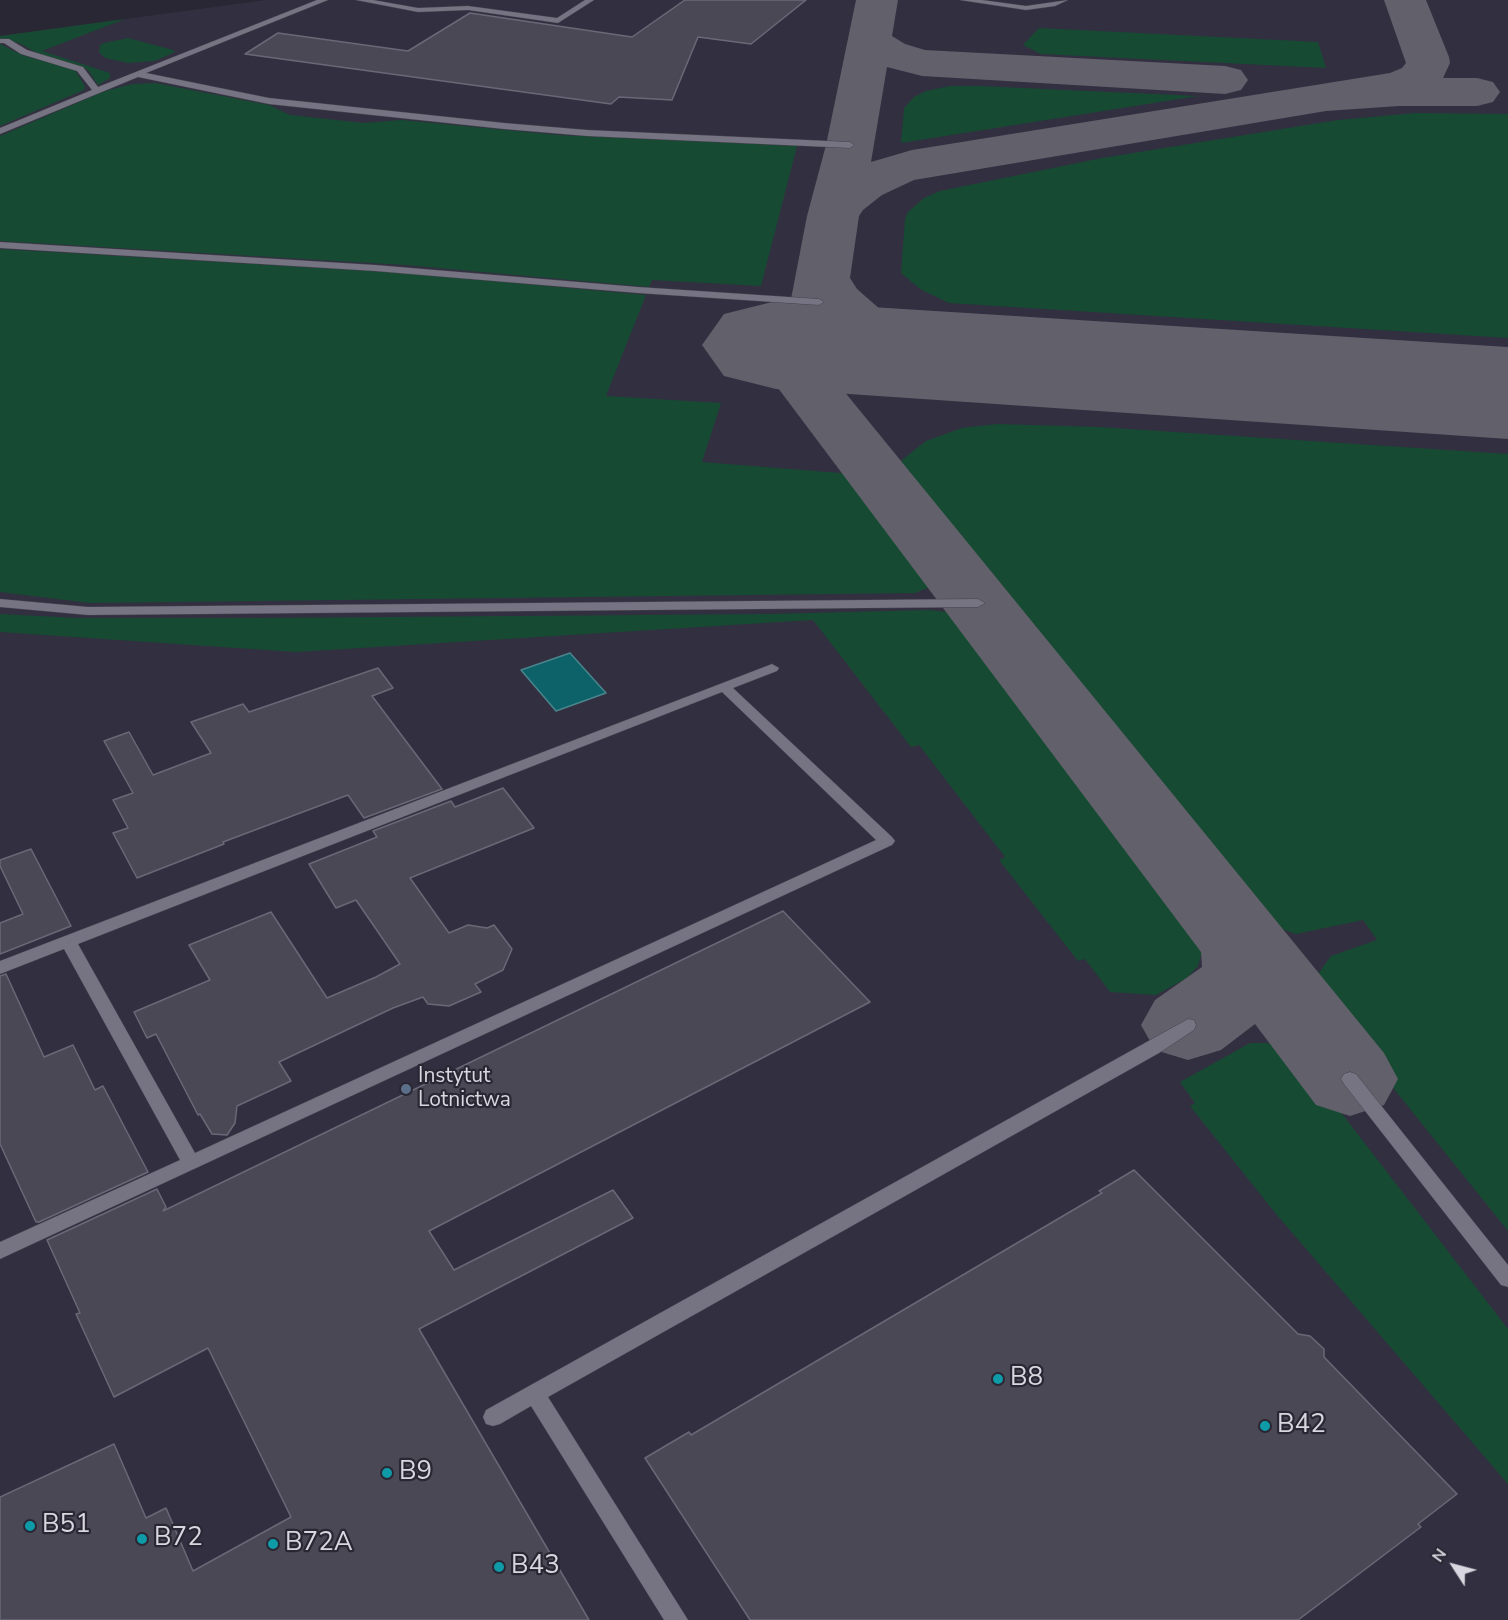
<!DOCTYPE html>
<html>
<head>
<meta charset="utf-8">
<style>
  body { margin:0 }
  #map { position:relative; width:1508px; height:1620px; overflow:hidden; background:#2a2734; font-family:"Nunito Sans",sans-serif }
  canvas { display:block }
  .north { position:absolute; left:1424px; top:1536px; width:60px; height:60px; -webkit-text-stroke:4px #2a2734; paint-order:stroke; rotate:306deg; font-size:16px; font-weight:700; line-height:24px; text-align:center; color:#d8d6de }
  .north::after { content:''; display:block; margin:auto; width:21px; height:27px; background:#d8d6de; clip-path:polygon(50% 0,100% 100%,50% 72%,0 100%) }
</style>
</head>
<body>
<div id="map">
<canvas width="1508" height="1620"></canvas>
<div class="north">N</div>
</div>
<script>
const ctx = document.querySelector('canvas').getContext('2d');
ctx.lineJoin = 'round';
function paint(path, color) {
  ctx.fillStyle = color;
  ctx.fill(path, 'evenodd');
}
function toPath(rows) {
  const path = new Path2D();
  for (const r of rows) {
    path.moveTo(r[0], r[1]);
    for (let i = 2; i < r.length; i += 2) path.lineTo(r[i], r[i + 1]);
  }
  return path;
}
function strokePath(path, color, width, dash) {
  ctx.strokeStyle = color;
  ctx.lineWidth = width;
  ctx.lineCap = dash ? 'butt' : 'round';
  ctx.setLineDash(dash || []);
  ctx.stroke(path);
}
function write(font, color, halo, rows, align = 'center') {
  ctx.font = font + ' "Nunito Sans",sans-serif';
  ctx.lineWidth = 4.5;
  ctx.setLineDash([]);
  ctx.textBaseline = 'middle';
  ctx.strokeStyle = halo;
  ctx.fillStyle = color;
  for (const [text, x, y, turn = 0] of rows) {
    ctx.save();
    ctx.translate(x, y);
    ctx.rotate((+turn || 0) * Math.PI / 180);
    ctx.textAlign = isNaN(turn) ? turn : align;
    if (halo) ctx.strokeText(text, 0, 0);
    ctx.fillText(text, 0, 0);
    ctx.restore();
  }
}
const built = toPath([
  [266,0,1508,0,1508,1620,0,1620,0,36]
]);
const green = toPath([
  [125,19,42,51,110,73,110,78,98,85,88,70,83,67,37,53,19,43,0,39,0,36],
  [1039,28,1318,42,1326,68,1041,54,1023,45],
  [128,38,173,50,175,52,155,61,128,63,105,58,99,52,100,45,104,43],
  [0,44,22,55,75,70,85,86,84,90,0,126],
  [155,83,269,105,290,115,364,123,401,120,558,135,797,146,761,286,652,280,649,287,405,265,0,241,0,136,105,91,132,84],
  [950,86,979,86,1198,96,901,143,904,108,914,97,926,91],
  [1416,113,1508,114,1508,338,949,303,920,289,901,273,905,219,908,212,924,198,940,191,1102,158,1338,120],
  [0,249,403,273,646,295,606,396,721,403,702,462,853,474,932,577,930,587,915,593,90,603,0,592],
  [997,424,1099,427,1508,454,1508,1231,1321,998,1316,977,1331,956,1377,940,1363,920,1296,934,1259,921,901,474,899,468,902,460,926,441,962,428],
  [930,610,946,612,966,622,1198,925,1202,952,1198,966,1187,978,1156,995,1110,992,1085,959,1078,961,999,860,1005,857,919,745,911,747,813,620,296,652,0,632,0,614,78,618,256,618,769,614],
  [1250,1043,1267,1043,1285,1048,1299,1058,1508,1329,1508,1484,1276,1214,1190,1106,1195,1103,1180,1082]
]);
const water = toPath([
  [570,653,606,693,556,711,521,670,570,653]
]);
const taxiway = toPath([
  [856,0,898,0,892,36,905,44,925,50,1225,66,1241,70,1248,80,1241,90,1225,94,922,76,887,67,871,162,912,150,1390,73,1402,68,1406,63,1384,0,1426,0,1449,57,1450,63,1443,78,1477,78,1493,82,1500,92,1493,102,1477,106,1399,106,1326,111,914,180,882,195,863,210,859,216,850,278,857,289,881,310,911,322,991,345,1000,358,991,371,970,376,869,346,842,335,836,377,839,385,1384,1053,1398,1079,1384,1105,1350,1116,1316,1105,1255,1024,1221,1050,1188,1060,1155,1050,1141,1025,1155,1000,1202,967,1201,952,778,388,776,377,807,216,826,145,856,0]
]);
const runway = toPath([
  [776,301,1508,347,1508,439,776,389,724,376,702,345,724,314,776,301]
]);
const building = toPath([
  [685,0,806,0,751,44,698,37,672,100,619,97,611,104,245,54,278,33,408,51,470,13,632,37,685,0],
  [378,668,393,688,372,696,442,789,364,818,348,795,223,842,224,844,137,878,113,833,128,828,113,800,133,793,104,741,129,732,153,775,211,753,191,722,243,704,249,712,378,668],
  [503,788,534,828,410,878,449,933,468,925,487,928,494,925,512,949,503,970,475,984,481,992,449,1006,428,1004,423,997,393,1008,279,1062,291,1081,237,1106,235,1123,227,1135,212,1134,200,1114,198,1115,156,1034,147,1038,134,1012,210,980,189,945,271,912,327,998,376,977,400,964,356,900,336,908,309,864,377,837,373,831,451,801,455,807,503,788],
  [31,849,71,926,0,954,0,923,23,914,0,866,0,860,31,849],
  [783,911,870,1002,429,1231,454,1270,613,1190,633,1218,419,1329,589,1620,0,1620,0,1497,114,1444,146,1518,166,1508,193,1571,291,1517,208,1348,114,1397,76,1314,80,1313,47,1240,157,1189,166,1207,163,1211,783,911],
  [6,974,44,1057,73,1045,95,1090,103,1086,148,1172,39,1222,36,1222,0,1144,0,976,6,974],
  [1134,1170,1298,1334,1310,1336,1324,1349,1324,1357,1457,1494,1418,1524,1421,1527,1298,1620,750,1620,645,1458,689,1432,691,1435,1102,1193,1099,1191,1134,1170]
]);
const minor = toPath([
  [317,0,328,0,146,73,269,98,504,123,587,130,850,142,854,145,850,148,587,136,504,129,269,104,138,77,0,134,0,128,92,90,77,71,21,54,4,43,0,43,0,39,9,39,27,50,83,67,98,87,317,0],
  [356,0,373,0,418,8,468,6,557,18,585,0,594,0,558,23,468,10,418,12,356,0],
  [960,0,982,0,1026,6,1068,0,1055,6,1026,10,960,0],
  [0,242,375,265,638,287,819,299,824,302,819,305,638,293,375,271,0,248,0,242],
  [0,599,88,607,978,599,985,603,978,607,88,615,0,607,0,599],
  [772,664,779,668,777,671,733,688,892,837,895,841,892,845,0,1259,0,1242,180,1160,64,949,0,974,0,961,772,664],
  [722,692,876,840,195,1153,78,944,722,692],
  [1188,1019,1194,1020,1196,1025,1194,1030,1159,1053,548,1397,688,1620,664,1620,531,1406,500,1424,493,1426,486,1424,483,1417,486,1410,1188,1019],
  [1350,1072,1356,1074,1508,1265,1508,1287,1501,1285,1344,1084,1341,1079,1344,1074,1350,1072]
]);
const markers = [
  [406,1089,6,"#5c6f8a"],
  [998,1379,6,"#0f9aa8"],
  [1265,1426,6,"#0f9aa8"],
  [387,1473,6,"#0f9aa8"],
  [30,1526,6,"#0f9aa8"],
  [142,1539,6,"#0f9aa8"],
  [273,1544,6,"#0f9aa8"],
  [499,1567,6,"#0f9aa8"]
];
const poiNames = [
  ["Instytut",418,1077],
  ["Lotnictwa",418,1101]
];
const nearPoinames = [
  ["B8",1010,1379],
  ["B42",1277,1426],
  ["B9",399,1473],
  ["B51",42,1526],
  ["B72",154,1539],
  ["B72A",285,1544],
  ["B43",511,1567]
];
paint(built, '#322f41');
paint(green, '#174a33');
paint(water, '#0d6269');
strokePath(water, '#4a858c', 1.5);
paint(taxiway, '#62606a');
paint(runway, '#62606a');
paint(building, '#4b4856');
strokePath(building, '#6a6877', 1.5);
strokePath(minor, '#45434e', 1);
paint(minor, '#767382');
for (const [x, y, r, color] of markers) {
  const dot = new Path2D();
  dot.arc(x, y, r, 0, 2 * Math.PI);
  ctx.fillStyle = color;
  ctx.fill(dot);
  strokePath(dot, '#2a2734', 2);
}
write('21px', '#d8d6de', '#2a2734', poiNames, 'left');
write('26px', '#d8d6de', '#2a2734', nearPoinames, 'left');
</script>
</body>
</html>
